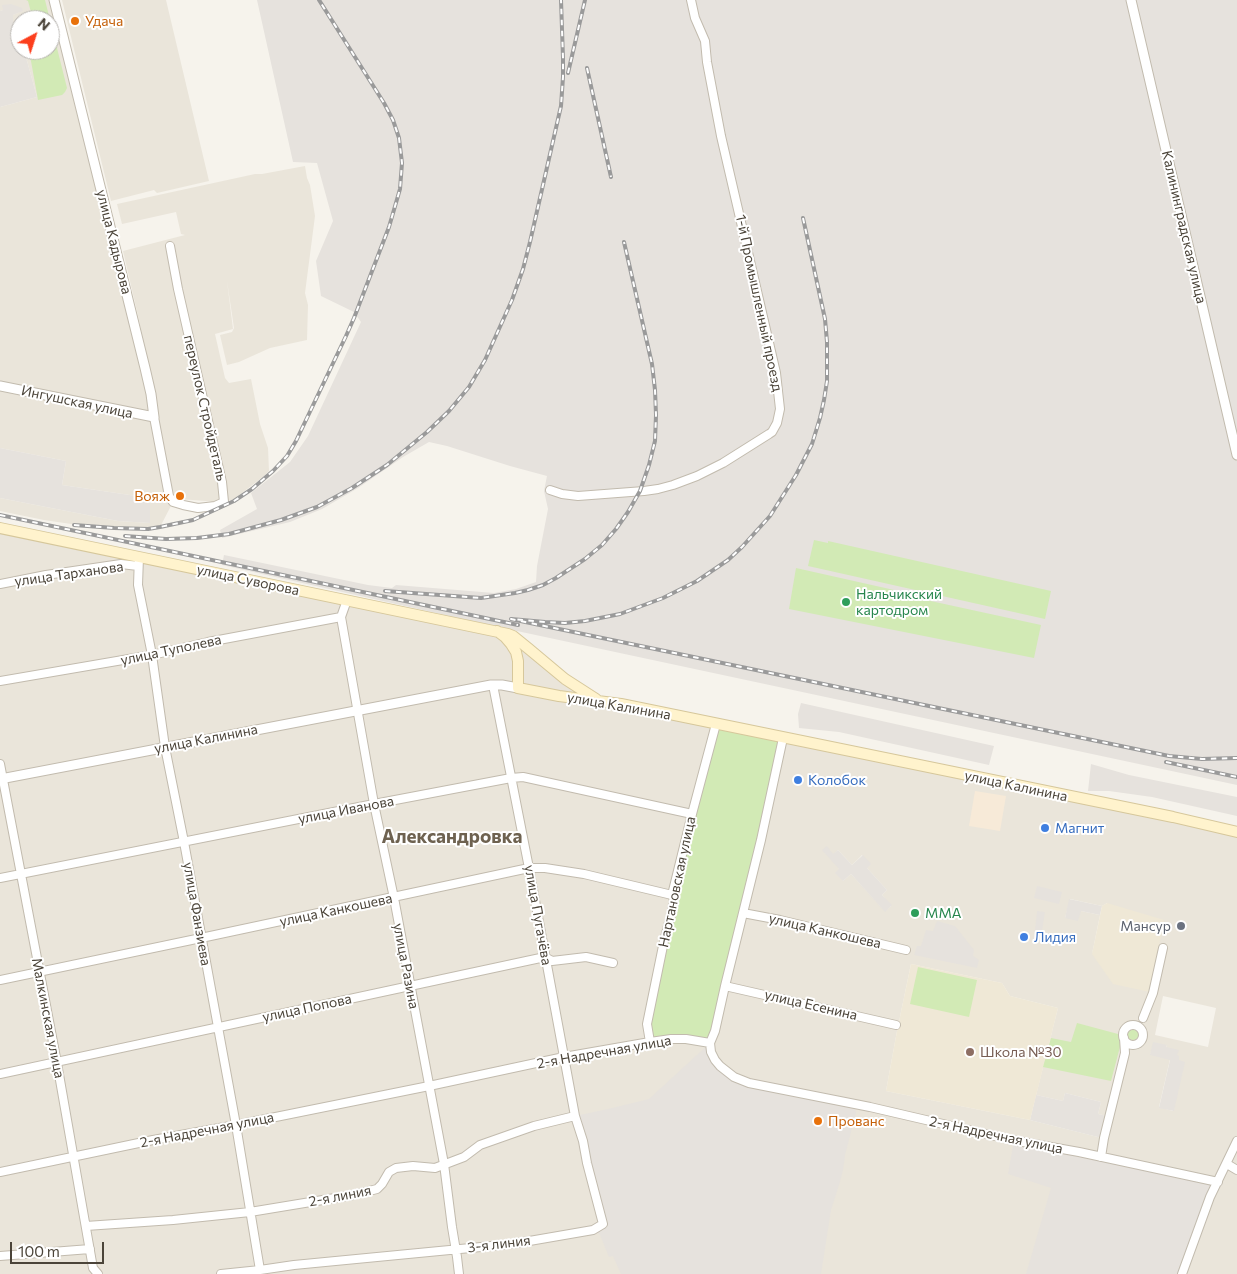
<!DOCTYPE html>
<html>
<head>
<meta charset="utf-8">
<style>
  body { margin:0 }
  #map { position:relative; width:1237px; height:1274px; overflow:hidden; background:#f6f3ec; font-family:Commissioner,sans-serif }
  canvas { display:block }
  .north { position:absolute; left:10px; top:10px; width:50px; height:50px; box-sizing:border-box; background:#fff; border:1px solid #b7b4b0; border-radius:50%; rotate:40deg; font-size:14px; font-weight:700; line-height:20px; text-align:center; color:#4b4439 }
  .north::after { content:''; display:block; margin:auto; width:18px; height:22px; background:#fc3f1d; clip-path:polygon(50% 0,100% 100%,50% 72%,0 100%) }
  .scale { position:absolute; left:10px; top:1242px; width:94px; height:22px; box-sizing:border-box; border:2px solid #4b4439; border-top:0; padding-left:6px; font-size:15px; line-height:18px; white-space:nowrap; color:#4b4439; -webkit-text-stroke:4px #fff; paint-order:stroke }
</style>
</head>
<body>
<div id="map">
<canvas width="1237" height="1274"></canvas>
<div class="north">N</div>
<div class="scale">100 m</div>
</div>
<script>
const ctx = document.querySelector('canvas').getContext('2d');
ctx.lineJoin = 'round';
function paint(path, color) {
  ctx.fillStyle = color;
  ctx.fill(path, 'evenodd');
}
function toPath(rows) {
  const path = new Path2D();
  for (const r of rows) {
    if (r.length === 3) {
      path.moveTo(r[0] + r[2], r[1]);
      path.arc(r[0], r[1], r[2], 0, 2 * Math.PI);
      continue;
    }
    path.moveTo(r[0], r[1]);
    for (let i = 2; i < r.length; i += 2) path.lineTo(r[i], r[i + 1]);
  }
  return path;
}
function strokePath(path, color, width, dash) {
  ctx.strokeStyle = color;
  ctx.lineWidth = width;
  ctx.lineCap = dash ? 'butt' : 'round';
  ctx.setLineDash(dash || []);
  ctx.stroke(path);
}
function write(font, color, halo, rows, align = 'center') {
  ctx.font = font + ' Commissioner,sans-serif';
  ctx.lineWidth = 4;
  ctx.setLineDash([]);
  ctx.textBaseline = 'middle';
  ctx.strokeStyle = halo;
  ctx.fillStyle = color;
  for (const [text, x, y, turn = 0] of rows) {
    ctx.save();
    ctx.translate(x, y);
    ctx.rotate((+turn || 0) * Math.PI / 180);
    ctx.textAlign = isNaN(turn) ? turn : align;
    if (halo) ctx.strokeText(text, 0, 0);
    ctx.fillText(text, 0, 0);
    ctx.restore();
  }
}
const residential = toPath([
  [0,0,54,0,173,502,160,527,148,529,114,528,78,525,44,520,0,511,0,498,118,521,150,523,150,498,62,485,66,461,0,448,0,107,37,97,24,50,50,50,50,20,20,20,20,37,19,36,15,38,13,31,13,15,22,11,4,10,0,11],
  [62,0,166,0,209,181,157,193,154,190,111,201],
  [305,166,307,178,310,185,315,216,305,293,308,305,307,340,270,348,239,362,227,365,220,335,232,332,234,328,227,281,233,329,215,334,225,378,229,383,251,379,260,424,268,448,269,471,264,476,233,500,219,502,179,499,174,497,173,492,139,320,123,251,185,235,181,234,176,212,122,224,117,204,255,174,262,174],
  [0,528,497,631,598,701,783,738,1237,832,1237,1274,0,1274],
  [838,850,852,865,862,855,866,867,887,890,882,895,891,906,885,911,851,874,843,881,834,854],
  [1070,899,1102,906,1107,903,1092,954,1100,915,1081,911,1065,918],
  [911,964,1002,983,1010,996,1058,1008,1036,1095,1063,1101,1065,1093,1101,1102,1098,1114,1107,1116,1102,1138,1030,1120,886,1091,897,1031],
  [1163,996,1216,1008,1208,1047,1155,1035],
  [1167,1045,1166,1047,1177,1056,1179,1060,1173,1111,1159,1107,1170,1059,1150,1054]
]);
const commercial = toPath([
  [975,791,1006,796,1000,831,969,826]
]);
const industrial = toPath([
  [257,0,1237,0,1237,785,503,628,222,565,224,555,368,585,392,588,396,585,494,593,516,589,536,582,537,566,548,509,544,491,547,476,510,466,447,446,429,442,403,457,358,488,322,509,290,522,222,538,220,530,257,509,251,493,290,462,308,436,361,322,354,312,321,296,316,261,333,221,317,163,293,162],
  [11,4,22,8,23,11,13,15,13,31,15,38,20,36,20,50,24,50,37,97,0,107,0,11,3,10,2,5],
  [0,448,66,461,62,485,150,498,150,523,118,521,0,498],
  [801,703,994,746,989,765,839,732,799,728,798,714],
  [1091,764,1129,775,1237,797,1237,816,1152,797,1109,791,1088,791],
  [827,846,833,854,838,850,852,865,863,855,871,864,867,868,887,890,882,895,892,905,885,912,851,874,843,881,835,873,839,869,822,850],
  [1037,886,1062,892,1059,904,1034,898],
  [1069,899,1102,906,1100,915,1081,911,1078,921,1065,918],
  [1037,911,1045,912,1042,931,1035,930],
  [937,921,955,926,974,950,973,956,979,960,977,968,914,955,917,946,921,946,926,930,933,931],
  [1153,1042,1167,1045,1166,1047,1179,1050,1177,1055,1179,1056,1179,1060,1185,1062,1174,1111,1159,1108,1170,1060,1150,1055],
  [710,1043,711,1052,734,1077,854,1104,856,1113,845,1155,843,1170,839,1185,831,1210,821,1274,621,1274,613,1256,609,1257,600,1235,595,1229,603,1224,575,1116,608,1109,649,1099],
  [1065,1093,1101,1102,1098,1114,1107,1116,1102,1138,1030,1120,1036,1095,1063,1101],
  [1012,1140,1218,1182,1182,1274,1026,1274,1051,1188,1008,1174,1013,1146]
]);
const education = toPath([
  [1107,903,1164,920,1150,992,1113,984,1092,954,1102,906],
  [911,964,1002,983,1010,996,1058,1008,1030,1120,886,1091,897,1031]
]);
const green = toPath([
  [26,0,45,0,67,88,65,92,62,95,38,100,29,50,50,50,50,20,24,20,32,16,28,1],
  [814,540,828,543,828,541,1051,591,1045,619,808,566],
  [796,568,903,592,903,595,1041,625,1034,658,789,609],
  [716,724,783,738,710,1043,650,1042,647,1024,664,941],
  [918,967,977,980,969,1017,910,1004],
  [1077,1023,1118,1034,1121,1043,1111,1081,1043,1067,1051,1038,1071,1042],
  [1133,1034,6]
]);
const minor = toPath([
  [154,417,169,496,173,502,183,505,198,508,215,506,224,502,222,482,178,289,170,246],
  [550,490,562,494,578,496,644,491,658,489,673,485,697,476,723,463,769,434,772,432,777,423,780,409,776,373,721,136,707,62,705,41,695,18,691,0],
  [139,557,138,585,152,655,165,747,184,842,236,1125,260,1270],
  [0,584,46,575,121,564,138,566],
  [347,600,341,617,374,804,394,898,444,1164,452,1227,457,1257,459,1274],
  [0,681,152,655,208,642,341,617],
  [0,764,57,1063,93,1268,98,1274],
  [0,878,374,804,511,778,523,777,692,814],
  [743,913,780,920,906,950],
  [0,980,201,938,529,868,545,868,584,874,672,895],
  [725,986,896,1025],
  [1143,1018,1153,993,1163,948],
  [1133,1035,10],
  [650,1042,647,1024,664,941,671,915,674,900,672,895,692,814,716,724],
  [710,1043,711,1052,715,1060,720,1066,734,1077,749,1083,870,1107,1012,1140,1079,1152,1218,1182],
  [710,1043,715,1031,725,986,761,840,783,738],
  [0,1074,545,957,552,961,586,957,613,963],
  [1101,1157,1104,1138,1125,1053,1124,1038],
  [1227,1164,1237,1170],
  [0,1172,153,1140,236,1125,429,1086,564,1057,650,1042,671,1039,686,1039,710,1043],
  [86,1226,173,1220,250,1212,353,1195,377,1189,382,1184,389,1172,396,1168,413,1166,435,1168,464,1157,480,1145,534,1126,575,1116],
  [0,1256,90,1249],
  [221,1274,260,1270,294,1265,512,1244,593,1230,603,1224,587,1163,583,1141,575,1116,529,868,493,685],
  [1182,1274,1210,1197,1237,1141]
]);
const tertiary = toPath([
  [1131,0,1237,455],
  [0,386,154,417,151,394,145,368,54,0],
  [0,779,491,685,502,685,518,688]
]);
const secondary = toPath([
  [0,528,508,634,513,636,529,649,565,679,596,699],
  [497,631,505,637,511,644,516,652,518,661,518,688,559,696,621,704,1173,817,1237,832]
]);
const rail = toPath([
  [587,68,611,177],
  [568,73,585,0],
  [803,218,825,319,827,342,827,381,824,400,820,418,812,444,796,475,770,516,742,547,728,560,697,581,663,598,620,614,585,621,565,623,545,622,511,619,1169,756,1202,759,1237,758],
  [0,515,518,625],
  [74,525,114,528,148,529,160,527,193,520,234,501,252,489,273,471,287,456,296,441,346,336,354,318,389,227,400,189,402,163,399,138,393,120,384,103,319,0],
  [125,536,166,539,197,538,229,534,281,520,317,507,352,488,387,465,427,432,449,411,469,387,485,360,512,300,523,269,530,242,561,106,563,77,563,58,561,0],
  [385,591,481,598,515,593,528,590,543,585,556,578,585,559,602,545,616,529,628,512,640,491,649,465,655,441,656,415,655,390,652,364,624,242],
  [1166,762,1237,777]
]);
const markers = [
  [75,21,5,"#e8710a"],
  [180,496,5,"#e8710a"],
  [846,602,5,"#2e9e5b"],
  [798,780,5,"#3f7fe0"],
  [1045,828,5,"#3f7fe0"],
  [915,913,5,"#2e9e5b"],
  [1181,926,5,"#6b7280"],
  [1024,937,5,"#3f7fe0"],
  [970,1052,5,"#8d6e63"],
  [818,1121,5,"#e8710a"]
];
const foodNames = [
  ["Удача",85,21],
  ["Вояж",170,496,"right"],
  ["Прованс",828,1121]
];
const streetNames = [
  ["Калининградская улица",1184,227,77],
  ["улица Кадырова",114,242,76],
  ["1-й Промышленный проезд",759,303,78],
  ["Ингушская улица",77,402,12],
  ["переулок Стройдеталь",205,408,77],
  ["улица Тарханова",69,574,-8],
  ["улица Суворова",248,580,12],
  ["улица Туполева",171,650,-12],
  ["улица Калинина",619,706,10],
  ["улица Калинина",206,739,-11],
  ["улица Калинина",1016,786,12],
  ["улица Иванова",346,810,-11],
  ["Нартановская улица",677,882,-78],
  ["улица Канкошева",336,910,-12],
  ["улица Фанзиева",197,914,80],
  ["улица Пугачёва",538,915,80],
  ["улица Канкошева",825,931,13],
  ["улица Разина",406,966,79],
  ["улица Есенина",811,1005,13],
  ["улица Попова",307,1008,-12],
  ["Малкинская улица",48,1018,79],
  ["2-я Надречная улица",604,1052,-10],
  ["2-я Надречная улица",207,1130,-11],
  ["2-я Надречная улица",996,1135,12],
  ["2-я линия",340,1196,-11],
  ["3-я линия",499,1244,-7]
];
const leisureNames = [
  ["Нальчикский",856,594],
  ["картодром",856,610],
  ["MMA",925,913]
];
const shopNames = [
  ["Колобок",808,780],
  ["Магнит",1055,828],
  ["Лидия",1034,937]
];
const worshipNames = [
  ["Мансур",1171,926]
];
const educationNames = [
  ["Школа №30",980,1052]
];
const districtNames = [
  ["Александровка",452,837]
];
paint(residential, '#eae5da');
paint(commercial, '#f7ead8');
paint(industrial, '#e6e2dd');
paint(education, '#efe8d6');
paint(green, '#d2eab5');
strokePath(minor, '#c2bbae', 10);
strokePath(tertiary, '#c2bbae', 11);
strokePath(secondary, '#d6c79b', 12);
strokePath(minor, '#fff', 8);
strokePath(tertiary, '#fff', 9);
strokePath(secondary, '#fff3cd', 10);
strokePath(rail, '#9a9a9a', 4);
strokePath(rail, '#fff', 2, [5.5]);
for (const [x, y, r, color] of markers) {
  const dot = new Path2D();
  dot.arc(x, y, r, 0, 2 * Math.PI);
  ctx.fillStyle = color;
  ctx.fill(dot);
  strokePath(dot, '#fff', 2);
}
write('14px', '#c56008', '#fff', foodNames, 'left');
write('14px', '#4b4439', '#fff', streetNames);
write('14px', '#27864d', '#fff', leisureNames, 'left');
write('14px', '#366cbe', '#fff', shopNames, 'left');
write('14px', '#5b616d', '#fff', worshipNames, 'right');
write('14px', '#785e54', '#fff', educationNames, 'left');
write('bold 19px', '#6e6250', '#fff', districtNames);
</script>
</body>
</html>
